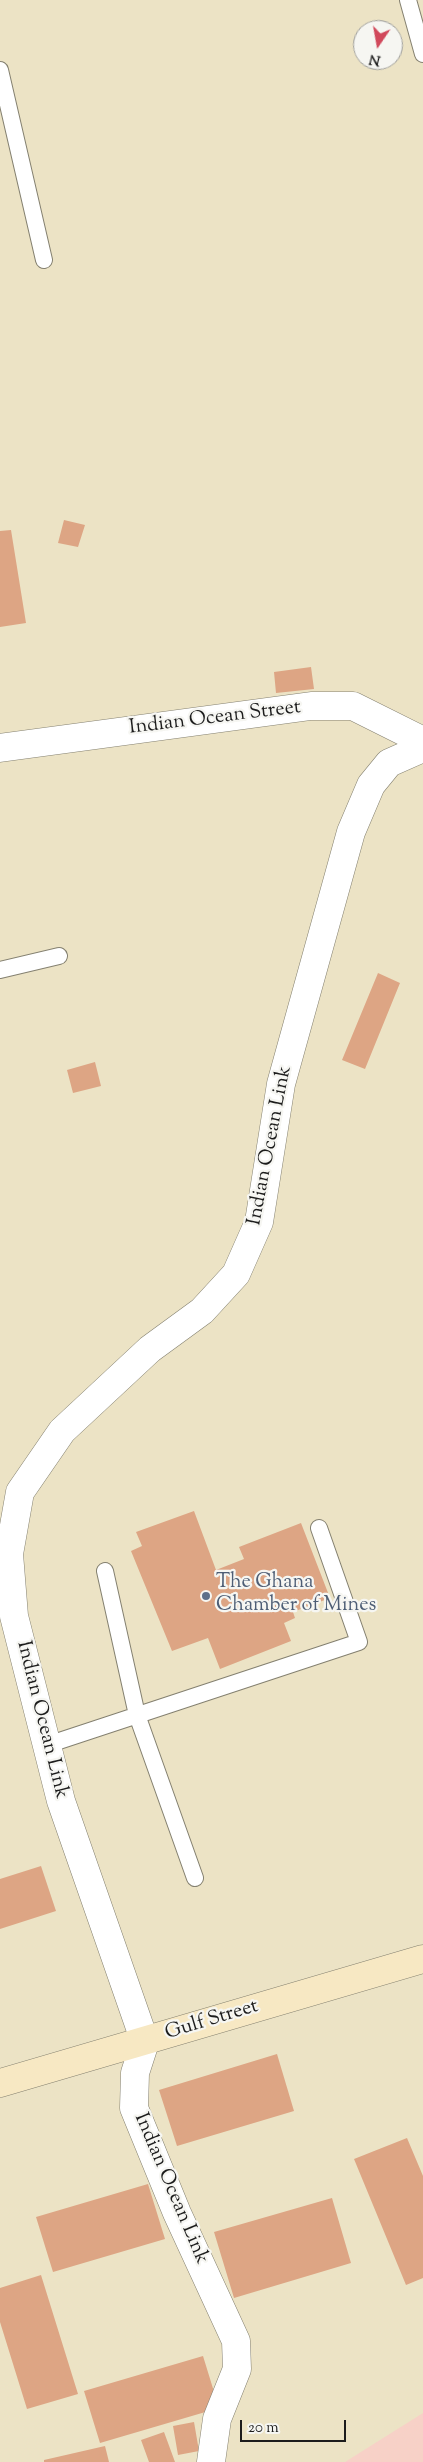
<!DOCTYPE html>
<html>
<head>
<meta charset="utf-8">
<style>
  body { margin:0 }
  #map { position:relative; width:423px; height:2462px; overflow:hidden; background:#ece3c5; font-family:"Sorts Mill Goudy",serif }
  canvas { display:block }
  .north { position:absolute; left:353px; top:20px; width:50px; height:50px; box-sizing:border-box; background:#f6f6f2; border:1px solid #9f9f9c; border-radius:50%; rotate:192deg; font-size:14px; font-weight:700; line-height:20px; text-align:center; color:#1c1c1c }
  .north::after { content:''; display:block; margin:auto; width:18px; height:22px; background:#d1495b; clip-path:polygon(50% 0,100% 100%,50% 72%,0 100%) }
  .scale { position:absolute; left:240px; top:2420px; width:106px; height:22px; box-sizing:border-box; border:2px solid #1c1c1c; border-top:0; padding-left:6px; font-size:15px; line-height:18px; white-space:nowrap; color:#1c1c1c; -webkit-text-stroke:4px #f6f6f2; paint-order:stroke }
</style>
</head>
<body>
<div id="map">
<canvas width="423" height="2462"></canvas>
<div class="north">N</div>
<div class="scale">20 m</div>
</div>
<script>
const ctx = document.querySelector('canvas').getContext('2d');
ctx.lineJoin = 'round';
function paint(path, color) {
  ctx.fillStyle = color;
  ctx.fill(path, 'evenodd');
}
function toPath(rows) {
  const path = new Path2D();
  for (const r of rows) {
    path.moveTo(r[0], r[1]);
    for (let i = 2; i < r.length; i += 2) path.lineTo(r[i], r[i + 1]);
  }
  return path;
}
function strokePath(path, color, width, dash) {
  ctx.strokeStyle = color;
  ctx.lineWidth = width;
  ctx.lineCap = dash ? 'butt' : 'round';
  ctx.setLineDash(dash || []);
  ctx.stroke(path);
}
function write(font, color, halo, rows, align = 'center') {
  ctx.font = font + ' "Sorts Mill Goudy",serif';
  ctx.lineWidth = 4.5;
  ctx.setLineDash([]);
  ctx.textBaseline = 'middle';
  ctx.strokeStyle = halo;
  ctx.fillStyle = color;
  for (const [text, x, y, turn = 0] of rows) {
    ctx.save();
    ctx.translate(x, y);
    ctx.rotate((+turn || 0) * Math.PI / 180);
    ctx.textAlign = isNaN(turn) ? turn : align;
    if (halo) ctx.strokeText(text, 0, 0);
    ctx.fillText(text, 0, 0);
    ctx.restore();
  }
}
const built = toPath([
  [423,2412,423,2462,345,2462,423,2413]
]);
const building = toPath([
  [64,520,85,525,78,547,58,543],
  [11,530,26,623,0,627,0,531],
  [311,667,314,689,276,693,274,672],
  [378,973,400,983,365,1069,342,1060],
  [95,1062,101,1086,73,1093,67,1070],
  [194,1511,216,1570,244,1559,239,1547,301,1523,330,1598,293,1612,295,1618,284,1623,291,1641,220,1669,208,1638,172,1651,131,1551,142,1546,136,1532],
  [41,1866,56,1911,0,1929,0,1879],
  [277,2054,294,2111,177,2146,159,2090],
  [407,2138,423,2176,423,2278,406,2285,354,2159],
  [148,2184,165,2239,53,2272,36,2217],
  [332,2198,351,2263,234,2298,214,2232],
  [41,2275,78,2394,27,2409,0,2322,0,2288],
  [203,2356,219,2408,100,2443,84,2391],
  [194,2422,199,2451,178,2455,173,2426],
  [164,2432,175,2462,149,2462,141,2440],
  [105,2446,109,2462,44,2462,44,2460]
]);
const lane = toPath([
  [408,0,423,54],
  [0,70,44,260],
  [0,970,59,956],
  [105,1571,137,1715,195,1878],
  [47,1745,359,1642,319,1528]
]);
const street = toPath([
  [0,748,311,706,353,706,423,741],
  [211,2462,217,2419,237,2369,236,2341,177,2213,134,2108,135,2073,145,2042,61,1801,14,1616,9,1554,20,1492,62,1431,150,1349,202,1311,236,1274,259,1222,281,1084,351,832,371,785,389,763,423,748]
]);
const secondary = toPath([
  [0,2083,423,1959]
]);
const markers = [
  [206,1596,5,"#5c6f8a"]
];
const streetNames = [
  ["Indian Ocean Street",215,719,-7],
  ["Indian Ocean Link",271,1146,-79],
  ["Indian Ocean Link",41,1720,76],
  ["Gulf Street",212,2021,-17],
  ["Indian Ocean Link",170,2189,67]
];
const serviceNames = [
  ["The Ghana",216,1584],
  ["Chamber of Mines",216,1607]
];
paint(built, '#f7d1c7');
paint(building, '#dda584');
strokePath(lane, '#848070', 18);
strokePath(street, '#848070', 29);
strokePath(secondary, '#848070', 29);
strokePath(lane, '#fff', 16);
strokePath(street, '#fff', 28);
strokePath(secondary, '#f7e8c3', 28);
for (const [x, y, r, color] of markers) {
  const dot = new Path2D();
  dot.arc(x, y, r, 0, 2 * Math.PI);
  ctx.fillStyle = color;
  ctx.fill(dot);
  strokePath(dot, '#f6f6f2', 2);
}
write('20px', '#1c1c1c', '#f6f6f2', streetNames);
write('20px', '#4e5e75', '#f6f6f2', serviceNames, 'left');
</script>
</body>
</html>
